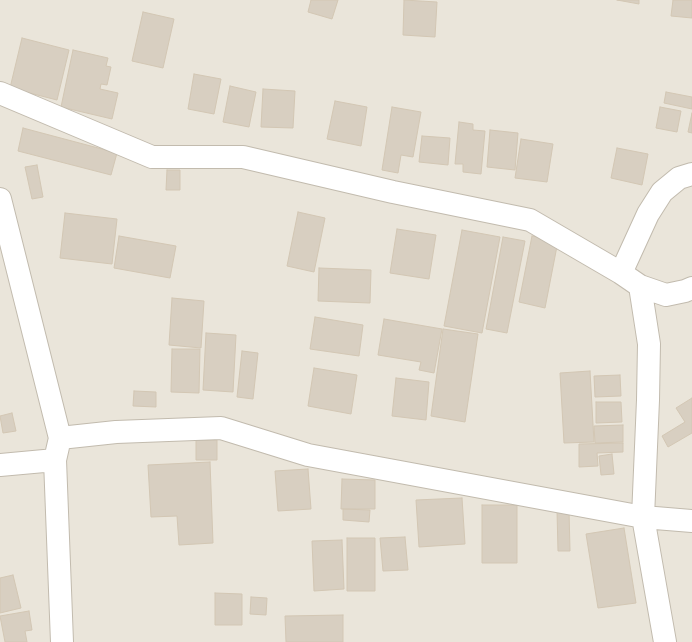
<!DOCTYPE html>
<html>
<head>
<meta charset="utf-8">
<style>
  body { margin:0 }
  canvas { display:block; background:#f6f3ec }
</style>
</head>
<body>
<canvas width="692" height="642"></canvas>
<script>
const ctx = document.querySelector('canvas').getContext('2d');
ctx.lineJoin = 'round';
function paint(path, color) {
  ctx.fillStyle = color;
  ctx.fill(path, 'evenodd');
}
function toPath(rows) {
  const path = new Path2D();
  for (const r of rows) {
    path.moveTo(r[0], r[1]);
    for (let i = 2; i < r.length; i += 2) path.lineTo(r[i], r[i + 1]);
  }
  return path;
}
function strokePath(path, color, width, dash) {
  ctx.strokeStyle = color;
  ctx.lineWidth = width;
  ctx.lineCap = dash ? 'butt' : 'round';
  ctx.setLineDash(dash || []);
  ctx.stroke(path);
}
const residential = toPath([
  [0,0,692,0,692,642,0,642]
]);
const building = toPath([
  [311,0,338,0,332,19,308,12,311,0],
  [404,0,437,2,435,37,403,35,404,0],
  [617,0,639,0,639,4,617,0],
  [673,0,692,0,692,18,671,16,673,0],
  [143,12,174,19,163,68,132,61,143,12],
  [22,38,69,50,57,100,10,88,22,38],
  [73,50,108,58,106,66,111,67,107,85,101,84,100,89,118,93,112,119,61,107,73,50],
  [194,74,221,79,214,114,188,109,194,74],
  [230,86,256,92,249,127,223,122,230,86],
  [263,89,295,91,293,128,261,127,263,89],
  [666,92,692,97,692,109,664,103,666,92],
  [335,101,367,107,361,146,327,139,335,101],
  [392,107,421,112,413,157,401,155,398,173,382,170,392,107],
  [660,107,681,111,677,132,656,128,660,107],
  [692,113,692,133,688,132,692,113],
  [459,122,473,124,473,130,485,131,481,174,463,172,463,164,455,164,459,122],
  [23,128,117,153,111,175,18,151,23,128],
  [490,130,518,133,515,170,487,167,490,130],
  [422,136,450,138,448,165,419,162,422,136],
  [521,139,553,144,547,182,515,178,521,139],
  [617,148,648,154,642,185,611,178,617,148],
  [37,165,43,197,32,199,25,167,37,165],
  [167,170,180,170,180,190,166,190,167,170],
  [298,212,325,218,314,272,287,266,298,212],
  [65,213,117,219,112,264,60,258,65,213],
  [397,229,436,235,429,279,390,273,397,229],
  [462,230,500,237,482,333,444,326,462,230],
  [119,236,176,246,170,278,114,268,119,236],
  [532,236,558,241,545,308,519,302,532,236],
  [503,237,525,241,507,333,486,329,503,237],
  [319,268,371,270,370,303,318,301,319,268],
  [172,298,204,301,201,348,169,345,172,298],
  [315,317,363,325,359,356,310,349,315,317],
  [384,319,442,329,434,373,419,370,421,362,378,355,384,319],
  [443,329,478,334,465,422,431,416,443,329],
  [206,333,236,335,233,392,203,390,206,333],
  [172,349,200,349,199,393,171,392,172,349],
  [242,351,258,353,253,399,237,397,242,351],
  [314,368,357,375,351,414,308,406,314,368],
  [590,371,594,442,564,443,560,373,590,371],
  [620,375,621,396,595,397,594,376,620,375],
  [396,378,429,382,426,420,392,416,396,378],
  [134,391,156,392,156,407,133,406,134,391],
  [692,398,692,433,668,447,662,436,685,422,676,408,692,398],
  [596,402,621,402,622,422,596,423,596,402],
  [12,413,16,431,3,433,0,416,12,413],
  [623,425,623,442,595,443,594,426,623,425],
  [196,440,217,440,217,460,196,460,196,440],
  [623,443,623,452,597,453,598,466,579,467,579,444,623,443],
  [612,454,614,474,601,475,599,456,612,454],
  [210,462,213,543,179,545,177,516,151,517,148,465,210,462],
  [308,469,311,509,278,511,275,471,308,469],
  [342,479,375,480,375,509,341,509,342,479],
  [462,498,465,544,419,547,416,500,462,498],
  [482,505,517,505,517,563,482,563,482,505],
  [343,509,370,510,369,522,343,520,343,509],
  [557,510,569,510,570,551,558,551,557,510],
  [624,528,636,603,598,608,586,534,624,528],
  [405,537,408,570,383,571,380,538,405,537],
  [347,538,375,538,375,591,347,591,347,538],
  [342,540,344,589,314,591,312,541,342,540],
  [13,575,21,608,0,613,0,578,13,575],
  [215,593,242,594,242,625,215,625,215,593],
  [251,597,267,598,266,615,250,614,251,597],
  [29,611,32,630,25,631,27,642,5,642,0,616,29,611],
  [343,615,343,642,286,642,285,616,343,615]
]);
const minor = toPath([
  [0,93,152,157,243,157,393,192,530,220,621,273,640,286,649,344,648,400,643,517,665,642],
  [0,199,60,438,55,460,0,465],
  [621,273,648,214,662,192,679,178,692,174],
  [640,286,666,295,685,291,692,288],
  [60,438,116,432,221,428,308,455,643,517,692,521],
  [55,460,62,642]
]);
paint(residential, '#eae5da');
paint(building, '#d8cfc1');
strokePath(building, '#d3c7b4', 1);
strokePath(minor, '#c2bbae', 24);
strokePath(minor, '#fff', 22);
</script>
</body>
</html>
